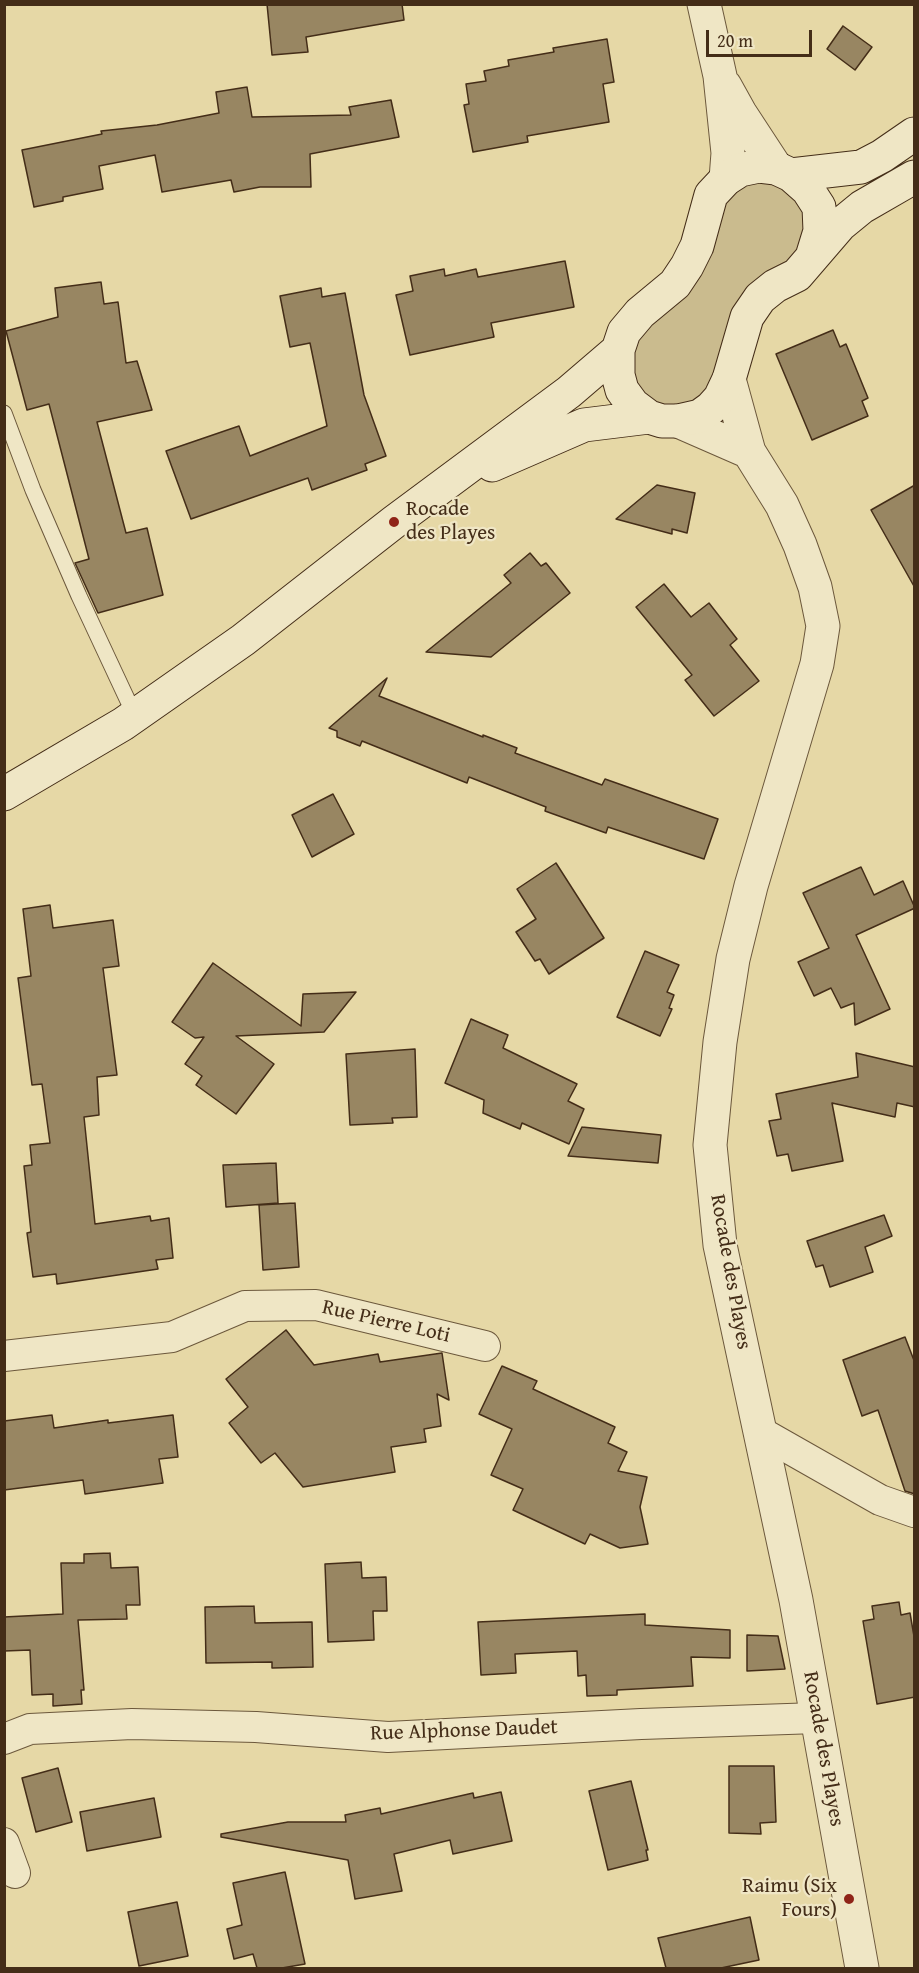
<!DOCTYPE html>
<html>
<head>
<meta charset="utf-8">
<style>
  body { margin:0 }
  #map { position:relative; width:919px; height:1973px; overflow:hidden; background:#e6d8a6; font-family:"Gentium Book Plus",serif }
  canvas { display:block }
  .frame { position:absolute; inset:0; border:6px solid #442d18; pointer-events:none }
  .scale { position:absolute; left:706px; top:30px; width:106px; height:27px; box-sizing:border-box; border:3px solid #442d18; border-top:0; padding-left:8px; font-size:18px; line-height:21px; white-space:nowrap; color:#442d18; -webkit-text-stroke:4px #efe6c5; paint-order:stroke }
</style>
</head>
<body>
<div id="map">
<canvas width="919" height="1973"></canvas>
<div class="frame"></div>
<div class="scale">20 m</div>
</div>
<script>
const ctx = document.querySelector('canvas').getContext('2d');
ctx.lineJoin = 'round';
function paint(path, color) {
  ctx.fillStyle = color;
  ctx.fill(path, 'evenodd');
}
function toPath(rows) {
  const path = new Path2D();
  for (const r of rows) {
    path.moveTo(r[0], r[1]);
    for (let i = 2; i < r.length; i += 2) path.lineTo(r[i], r[i + 1]);
  }
  return path;
}
function strokePath(path, color, width, dash) {
  ctx.strokeStyle = color;
  ctx.lineWidth = width;
  ctx.lineCap = dash ? 'butt' : 'round';
  ctx.setLineDash(dash || []);
  ctx.stroke(path);
}
function write(font, color, halo, rows, align = 'center') {
  ctx.font = font + ' "Gentium Book Plus",serif';
  ctx.lineWidth = 4.5;
  ctx.setLineDash([]);
  ctx.textBaseline = 'middle';
  ctx.strokeStyle = halo;
  ctx.fillStyle = color;
  for (const [text, x, y, turn = 0] of rows) {
    ctx.save();
    ctx.translate(x, y);
    ctx.rotate((+turn || 0) * Math.PI / 180);
    ctx.textAlign = isNaN(turn) ? turn : align;
    if (halo) ctx.strokeText(text, 0, 0);
    ctx.fillText(text, 0, 0);
    ctx.restore();
  }
}
const green = toPath([
  [776,168,820,231,775,286,729,379,678,421,618,375,640,313,711,195]
]);
const building = toPath([
  [267,4,402,4,404,20,306,37,308,52,272,55,267,4],
  [843,26,872,47,855,70,827,49,843,26],
  [607,39,614,82,603,84,609,122,527,136,528,142,473,152,464,105,469,104,466,84,486,81,484,71,509,66,508,60,554,52,553,48,607,39],
  [247,87,252,117,351,115,349,107,391,100,399,137,310,154,311,187,260,187,234,192,231,180,162,192,155,155,99,166,103,189,63,197,63,201,34,207,22,150,102,134,101,131,157,125,219,113,216,92,247,87],
  [565,261,574,307,491,323,494,337,410,355,396,295,413,291,410,276,444,269,445,276,476,269,478,277,565,261],
  [101,282,104,304,118,302,126,363,137,361,152,410,97,422,126,533,147,528,163,595,98,613,75,563,89,559,49,404,27,410,6,331,58,317,55,288,101,282],
  [321,288,322,297,345,293,364,395,386,456,365,464,367,470,312,490,308,478,191,519,166,451,239,426,250,456,327,426,310,343,290,347,280,296,321,288],
  [833,330,840,347,846,344,868,398,862,401,868,416,812,440,776,354,833,330],
  [657,485,695,493,687,533,672,529,672,534,616,519,657,485],
  [915,485,915,588,871,510,915,485],
  [530,553,541,566,546,563,570,593,491,657,426,652,511,583,504,575,530,553],
  [664,584,691,617,709,603,737,639,730,645,759,681,714,716,685,680,692,675,636,607,664,584],
  [387,678,379,696,483,737,483,735,517,748,515,753,602,785,605,779,718,819,704,859,608,827,606,833,545,811,546,807,469,777,467,783,362,741,360,746,337,737,337,731,329,728,387,678],
  [333,794,354,834,312,857,292,815,333,794],
  [556,863,604,938,549,974,540,959,535,961,516,932,536,919,517,889,556,863],
  [861,867,874,895,903,881,915,908,856,935,890,1009,855,1025,854,1003,841,1008,831,988,814,996,798,962,829,948,803,893,861,867],
  [50,905,53,928,113,920,119,966,103,968,117,1075,97,1077,99,1115,84,1117,95,1224,150,1216,151,1221,169,1218,173,1258,156,1260,158,1269,57,1284,56,1274,33,1277,27,1233,31,1232,24,1166,32,1165,30,1145,50,1143,42,1084,32,1085,18,978,31,976,23,909,50,905],
  [645,951,679,965,667,992,674,995,669,1008,672,1009,660,1036,617,1017,645,951],
  [213,963,301,1026,303,994,356,992,324,1032,236,1036,274,1064,236,1114,196,1085,202,1076,185,1064,204,1037,195,1038,172,1022,213,963],
  [471,1019,508,1035,503,1048,577,1084,568,1101,584,1109,569,1144,522,1123,520,1129,483,1113,484,1100,445,1083,471,1019],
  [415,1049,417,1117,392,1118,393,1123,350,1125,346,1054,415,1049],
  [856,1053,915,1067,915,1107,897,1103,895,1117,832,1103,843,1161,792,1171,788,1154,777,1156,769,1121,781,1119,776,1094,858,1077,856,1053],
  [582,1127,661,1135,658,1163,568,1156,582,1127],
  [276,1163,278,1203,226,1207,223,1165,276,1163],
  [295,1203,299,1267,263,1270,259,1205,295,1203],
  [884,1215,892,1236,865,1247,873,1272,830,1287,823,1265,816,1267,807,1241,884,1215],
  [286,1330,314,1365,378,1354,380,1362,442,1353,449,1400,437,1394,441,1426,424,1429,426,1442,391,1447,395,1472,303,1487,275,1453,261,1463,229,1423,248,1407,226,1379,286,1330],
  [905,1337,915,1363,915,1494,905,1491,878,1410,862,1416,843,1360,905,1337],
  [502,1366,537,1381,533,1389,615,1427,608,1443,627,1452,618,1471,647,1477,640,1507,648,1544,620,1548,590,1534,585,1544,513,1510,523,1489,491,1475,512,1429,479,1414,502,1366],
  [52,1415,54,1428,108,1420,108,1423,173,1415,178,1457,159,1459,163,1483,85,1494,83,1480,4,1490,4,1421,52,1415],
  [110,1553,111,1568,138,1567,140,1605,126,1605,127,1619,78,1620,84,1690,81,1690,82,1704,53,1706,53,1694,32,1695,30,1650,4,1651,4,1617,63,1614,61,1563,84,1563,84,1554,110,1553],
  [361,1562,362,1578,386,1577,387,1611,373,1611,374,1640,328,1642,325,1564,361,1562],
  [899,1602,901,1615,910,1613,915,1642,915,1697,877,1704,863,1621,874,1619,872,1606,899,1602],
  [254,1606,255,1623,312,1622,313,1667,272,1668,272,1662,206,1663,205,1607,254,1606],
  [645,1614,645,1625,730,1630,730,1658,691,1657,693,1686,617,1690,617,1695,587,1696,586,1675,578,1676,577,1651,515,1654,516,1673,481,1675,478,1622,645,1614],
  [747,1635,778,1636,785,1669,747,1671,747,1635],
  [729,1766,774,1766,776,1822,760,1823,761,1834,729,1833,729,1766],
  [58,1768,72,1822,36,1832,22,1778,58,1768],
  [631,1781,648,1850,646,1850,648,1860,608,1870,589,1791,631,1781],
  [501,1792,512,1841,453,1854,450,1840,394,1854,402,1891,355,1899,348,1860,221,1837,221,1834,288,1822,346,1822,345,1815,380,1808,381,1814,473,1793,474,1798,501,1792],
  [154,1798,161,1837,87,1851,80,1812,154,1798],
  [285,1872,305,1964,282,1968,257,1968,253,1954,234,1959,227,1929,242,1925,233,1883,285,1872],
  [177,1902,188,1956,139,1966,128,1912,177,1902],
  [750,1917,759,1960,721,1968,666,1968,658,1938,750,1917]
]);
const service = toPath([
  [4,413,33,490,79,596,135,716]
]);
const minor = toPath([
  [4,1356,172,1337,245,1306,316,1305,485,1346],
  [762,1433,880,1500,914,1512],
  [4,1739,30,1729,132,1724,256,1727,388,1737,641,1724,817,1718],
  [4,1843,15,1873]
]);
const tertiary = toPath([
  [704,4,720,76,728,153,726,179],
  [725,86,740,113,776,168],
  [729,379,749,452,782,505,800,545,815,587,823,626,817,664,751,886,733,959,720,1042,710,1145,720,1245,796,1600,862,1968],
  [678,421,749,452]
]);
const secondary = toPath([
  [791,175,861,167,882,156,914,134],
  [812,257,820,231,819,207,808,190,791,175,776,168,759,166,740,170,726,179,711,195,697,246,687,266,675,284,640,313,624,332,618,350,618,375,622,390,633,405,649,417,662,421,678,421,700,416,711,408,720,398,729,379,747,317,760,298,775,286,797,275,840,225,862,207,914,177],
  [492,465,584,425,649,417],
  [4,794,123,724,243,640,394,522,569,392,618,350]
]);
const markers = [
  [394,522,6,"#8f2418"],
  [849,1899,6,"#8f2418"]
];
const poiNames = [
  ["Rocade",406,510],
  ["des Playes",406,534],
  ["Raimu (Six",837,1887,"right"],
  ["Fours)",837,1911,"right"]
];
const streetNames = [
  ["Rocade des Playes",730,1272,80],
  ["Rue Pierre Loti",386,1322,13],
  ["Rue Alphonse Daudet",464,1731,-2],
  ["Rocade des Playes",823,1749,80]
];
paint(green, '#cabb8e');
paint(building, '#988662');
strokePath(building, '#442d18', 1.5);
strokePath(service, '#6c583c', 17);
strokePath(minor, '#6c583c', 32);
strokePath(tertiary, '#6c583c', 35);
strokePath(secondary, '#442d18', 35);
strokePath(service, '#efe6c5', 15);
strokePath(minor, '#efe6c5', 30);
strokePath(tertiary, '#efe6c5', 33);
strokePath(secondary, '#efe6c5', 33);
for (const [x, y, r, color] of markers) {
  const dot = new Path2D();
  dot.arc(x, y, r, 0, 2 * Math.PI);
  ctx.fillStyle = color;
  ctx.fill(dot);
  strokePath(dot, '#efe6c5', 2);
}
write('21px', '#442d18', '#efe6c5', poiNames, 'left');
write('21px', '#442d18', '#efe6c5', streetNames);
</script>
</body>
</html>
